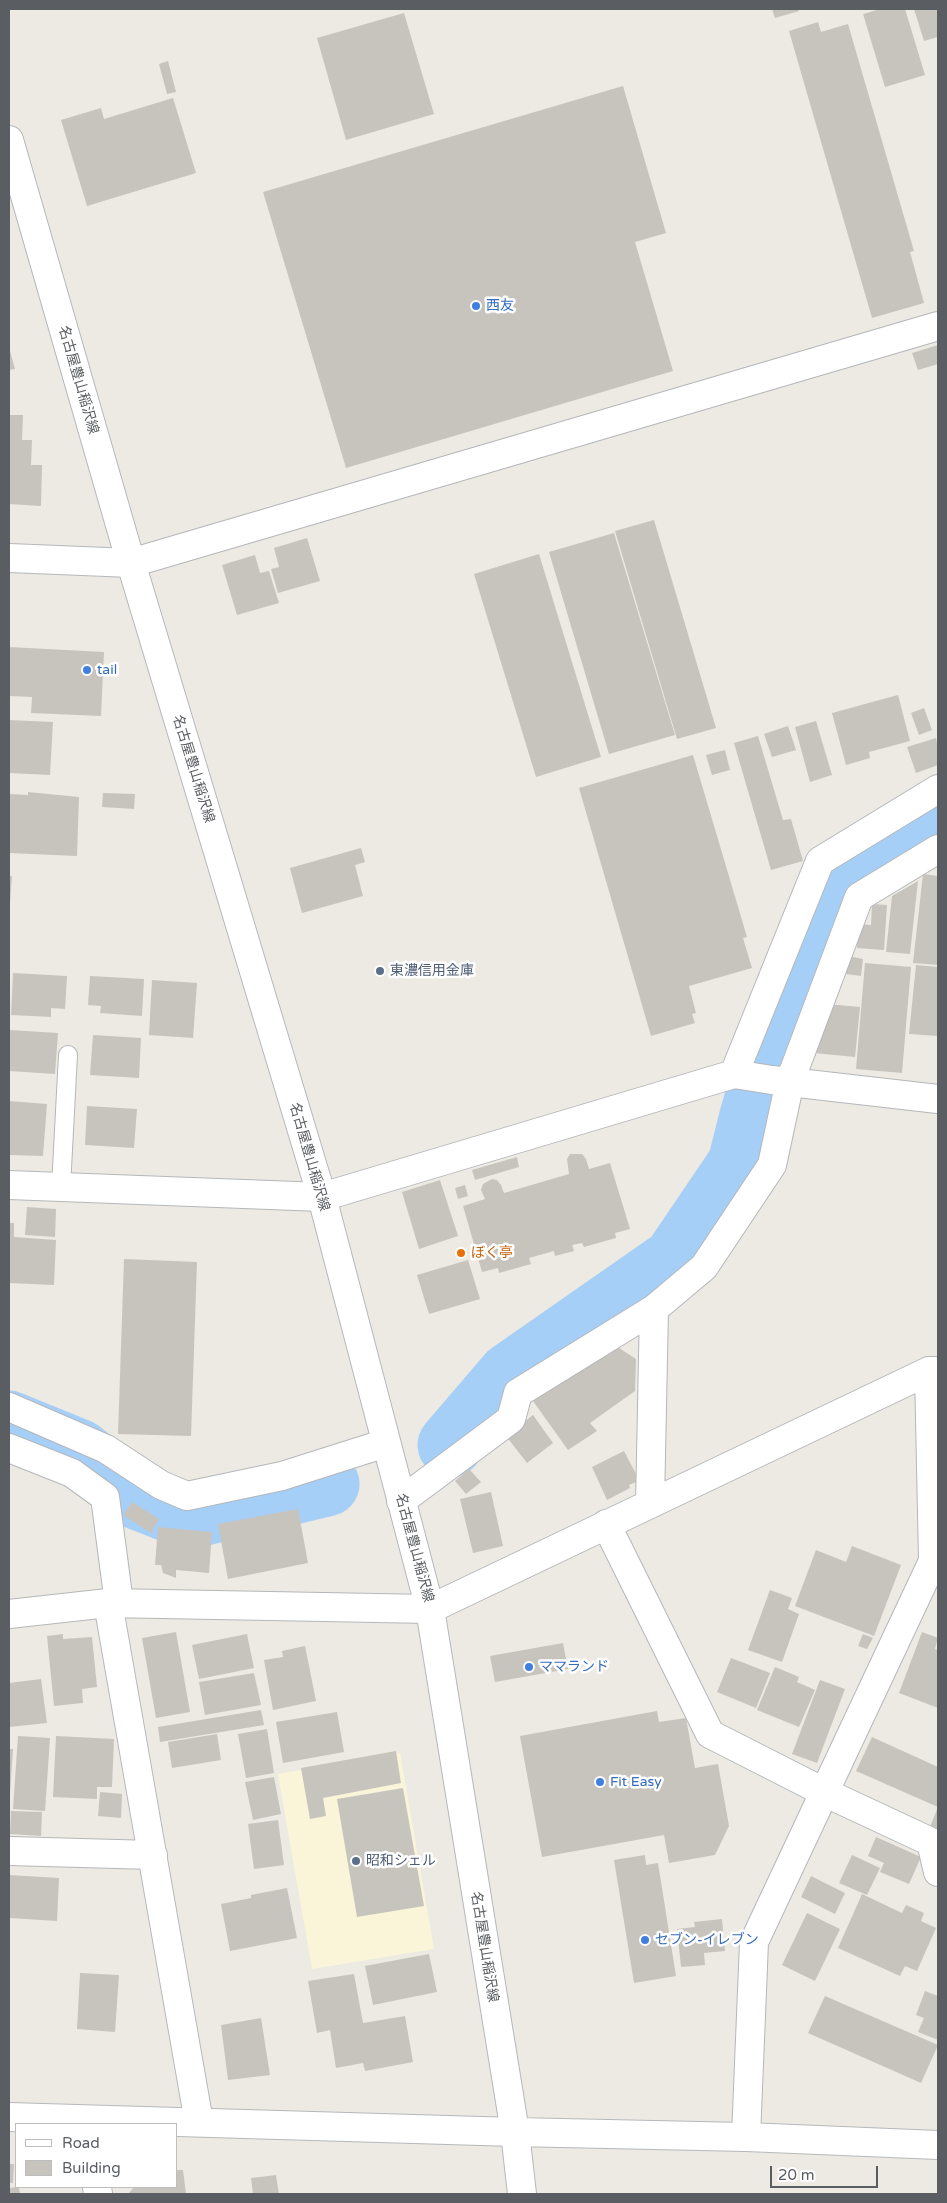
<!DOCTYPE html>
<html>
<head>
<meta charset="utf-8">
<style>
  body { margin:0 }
  #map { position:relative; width:947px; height:2203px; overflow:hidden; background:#eceae2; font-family:"Varela Round",sans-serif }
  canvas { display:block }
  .frame { position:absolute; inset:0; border:10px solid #5a5d61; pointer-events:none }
  .legend { position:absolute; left:15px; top:2123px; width:162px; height:65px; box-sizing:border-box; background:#fff; border:1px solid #bdbec0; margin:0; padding:6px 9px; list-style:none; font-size:15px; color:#5a5d61 }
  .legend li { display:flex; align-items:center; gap:10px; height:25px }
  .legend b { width:25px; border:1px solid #bdbec0 }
  .scale { position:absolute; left:770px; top:2166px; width:108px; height:22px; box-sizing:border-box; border:2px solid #5a5d61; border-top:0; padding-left:6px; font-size:15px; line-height:18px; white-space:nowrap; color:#5a5d61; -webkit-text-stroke:4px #fff; paint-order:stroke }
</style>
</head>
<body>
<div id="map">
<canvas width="947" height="2203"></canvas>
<div class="frame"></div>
<ul class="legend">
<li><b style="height:6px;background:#fff"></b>Road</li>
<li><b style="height:14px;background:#c7c4be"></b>Building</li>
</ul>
<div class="scale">20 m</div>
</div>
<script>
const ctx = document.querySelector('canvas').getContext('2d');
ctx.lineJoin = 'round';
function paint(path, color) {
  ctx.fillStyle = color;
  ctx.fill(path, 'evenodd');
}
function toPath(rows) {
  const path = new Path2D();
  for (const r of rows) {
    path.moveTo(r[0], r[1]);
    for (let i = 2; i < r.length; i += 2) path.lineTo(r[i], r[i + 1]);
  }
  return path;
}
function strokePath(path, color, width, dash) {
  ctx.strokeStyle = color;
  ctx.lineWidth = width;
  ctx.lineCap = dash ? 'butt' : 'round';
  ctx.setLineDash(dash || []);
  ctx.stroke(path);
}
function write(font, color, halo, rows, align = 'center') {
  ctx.font = font + ' "Varela Round","Noto Sans JP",sans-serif';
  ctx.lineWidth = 5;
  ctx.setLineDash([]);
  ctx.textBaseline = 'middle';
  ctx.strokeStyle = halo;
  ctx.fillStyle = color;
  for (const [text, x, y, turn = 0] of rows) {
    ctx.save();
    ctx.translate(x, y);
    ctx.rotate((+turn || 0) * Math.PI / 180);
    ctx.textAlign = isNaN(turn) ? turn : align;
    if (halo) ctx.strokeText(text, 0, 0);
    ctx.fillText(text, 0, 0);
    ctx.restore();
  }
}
const commercial = toPath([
  [400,1753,434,1949,312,1969,278,1774]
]);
const river = toPath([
  [9,1423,78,1451,137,1497,188,1517,327,1484],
  [450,1445,510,1375,675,1260,740,1164,752,1116,778,1029,837,882,938,815]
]);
const building = toPath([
  [772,9,798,9,799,11,775,18],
  [880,9,905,9,925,75,885,87,863,14],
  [914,9,938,9,938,37,924,41],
  [404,13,434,114,346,140,317,38],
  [818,22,821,32,848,24,914,251,910,252,924,303,872,318,789,31],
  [168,61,176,92,167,94,159,64],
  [623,86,666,233,635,242,673,371,346,468,263,192],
  [173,98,196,173,87,206,61,120,101,108,104,119],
  [938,345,938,364,918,370,912,353],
  [9,347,15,369,9,370],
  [9,415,23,415,22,440,32,440,31,465,42,465,41,506,9,504],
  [654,520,716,728,677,739,615,531],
  [614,533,675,735,609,754,549,552],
  [307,538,320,581,278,593,271,569,279,567,274,548],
  [539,554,601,757,536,777,474,574],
  [255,555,260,573,269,571,279,603,237,615,222,565],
  [9,647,104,652,101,716,31,713,32,697,9,696],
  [898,695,910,741,869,752,870,758,846,765,832,713],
  [924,708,932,730,919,735,911,713],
  [9,720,53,722,50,775,9,773],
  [816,721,832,775,810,782,795,727],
  [788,726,796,750,772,757,764,734],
  [758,736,783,820,791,819,803,861,771,870,734,743],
  [936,738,938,747,938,765,916,773,907,747],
  [725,750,730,770,712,775,706,755],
  [693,755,747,937,743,938,752,968,689,986,696,1013,692,1014,695,1023,651,1036,579,788],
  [28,792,79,797,77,856,9,853,9,794,28,795],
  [103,793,135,794,134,809,102,807],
  [361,848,365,862,355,865,363,896,302,913,290,868],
  [923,874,938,876,938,965,913,963],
  [9,876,12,876,10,903,9,903],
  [918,881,910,954,886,952,892,896],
  [872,904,887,905,884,950,857,948,858,924,871,925],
  [848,956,863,959,861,976,846,974],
  [865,963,911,967,902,1073,856,1069],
  [916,965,938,967,938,1036,909,1034],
  [13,973,67,976,65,1009,51,1008,51,1017,11,1015],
  [90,976,144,979,142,1016,100,1013,101,1006,88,1005],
  [152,980,197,983,193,1038,149,1035],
  [826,1004,860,1007,855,1057,814,1053],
  [10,1030,58,1033,55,1074,9,1071],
  [93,1035,141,1038,139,1078,90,1075],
  [9,1101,47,1104,43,1156,9,1155],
  [87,1106,137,1109,134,1148,85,1145],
  [570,1154,582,1154,586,1159,589,1169,610,1163,630,1229,615,1233,616,1238,584,1247,582,1243,572,1245,574,1251,555,1256,554,1251,529,1258,531,1264,499,1273,498,1268,482,1272,463,1206,485,1199,481,1190,483,1184,492,1179,497,1180,501,1185,504,1193,569,1174,567,1159],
  [517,1157,519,1167,475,1180,472,1170],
  [440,1180,458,1236,419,1249,402,1192],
  [465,1185,468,1196,458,1199,455,1188],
  [27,1207,56,1209,55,1237,25,1235],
  [9,1223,14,1223,14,1237,56,1240,54,1285,9,1283],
  [124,1259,197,1262,191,1436,118,1434],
  [468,1260,480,1299,429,1314,417,1275],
  [613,1344,636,1359,635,1391,590,1423,597,1431,568,1450,533,1401],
  [533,1415,553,1443,527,1463,506,1436],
  [624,1451,636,1474,636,1482,629,1485,630,1488,607,1500,592,1467],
  [469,1469,481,1482,466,1494,455,1481],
  [491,1492,503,1546,473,1553,460,1499],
  [132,1502,159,1519,151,1533,123,1515],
  [298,1509,308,1563,228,1579,218,1524],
  [158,1527,212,1532,209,1573,176,1570,176,1578,163,1573,161,1565,155,1565],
  [852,1546,901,1565,874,1636,795,1606,816,1550,846,1562],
  [770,1590,792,1598,788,1609,799,1614,782,1662,748,1650],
  [176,1632,190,1712,156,1718,142,1638],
  [922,1632,938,1638,935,1649,938,1650,938,1708,899,1693],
  [63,1634,63,1639,92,1637,97,1687,82,1689,83,1703,54,1706,47,1636],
  [247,1634,254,1668,199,1679,192,1645],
  [863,1634,873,1638,867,1649,858,1646],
  [563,1643,568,1669,495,1682,490,1656],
  [305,1646,316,1701,273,1710,264,1660,283,1657,282,1651],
  [731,1658,770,1673,756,1708,717,1692],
  [775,1667,799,1677,797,1682,815,1690,799,1727,757,1710],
  [254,1673,261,1705,205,1715,199,1682],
  [41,1679,47,1723,9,1727,9,1683],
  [820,1680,845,1689,817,1763,792,1754],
  [261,1710,264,1725,160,1742,158,1727],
  [657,1711,659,1722,686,1718,695,1768,718,1764,729,1826,715,1855,669,1863,664,1835,542,1857,520,1736],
  [337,1712,344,1752,283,1763,276,1722],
  [267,1729,274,1773,246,1778,238,1734],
  [217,1734,221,1760,172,1768,168,1742],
  [18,1736,50,1738,45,1811,13,1809],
  [56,1736,114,1739,112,1787,97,1787,97,1799,53,1797],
  [872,1737,938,1767,938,1807,856,1771],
  [9,1749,13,1749,10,1794,9,1794],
  [396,1751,401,1783,323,1798,326,1816,310,1819,301,1768],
  [274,1777,281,1814,253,1820,245,1782],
  [403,1788,424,1906,357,1917,337,1799],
  [100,1792,122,1794,121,1818,98,1816],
  [938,1807,938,1831,930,1827],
  [11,1811,42,1812,41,1836,10,1834],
  [278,1820,284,1865,254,1869,248,1824],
  [876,1837,921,1857,909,1884,880,1872,884,1863,868,1856],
  [645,1855,646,1865,658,1863,676,1976,634,1983,614,1860],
  [852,1855,880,1868,867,1895,839,1883],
  [9,1875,59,1878,57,1921,9,1918],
  [811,1876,845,1893,835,1914,801,1897],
  [287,1888,297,1938,230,1951,221,1904,251,1898,251,1895],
  [862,1894,902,1913,906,1905,924,1913,921,1921,936,1928,917,1971,905,1966,900,1976,838,1948],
  [807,1913,840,1929,815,1981,782,1965],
  [722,1919,725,1951,704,1953,705,1965,681,1967,677,1929,695,1927,694,1922],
  [429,1954,437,1992,373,2005,365,1966],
  [80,1973,119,1975,115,2032,77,2029],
  [354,1974,363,2023,405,2016,413,2062,365,2071,363,2063,336,2068,330,2030,317,2033,308,1981],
  [925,1991,938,1996,938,2040,918,2032,924,2018,916,2015],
  [825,1996,938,2045,921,2083,808,2033],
  [261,2018,270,2075,228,2080,221,2025],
  [9,2164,14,2164,13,2183,9,2183],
  [176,2170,183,2170,186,2194,128,2194,134,2187,176,2187],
  [276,2175,279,2194,253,2194,251,2178],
  [19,2187,20,2194,9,2194,9,2188]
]);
const lane = toPath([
  [61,1187,68,1055]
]);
const street = toPath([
  [9,558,131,563,938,326],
  [734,1074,820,861,938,789],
  [9,1185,322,1197,734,1074,772,1080,938,1099],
  [9,1407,106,1449,161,1485,187,1496,282,1476,386,1443],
  [9,1448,72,1473,105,1497,119,1603],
  [401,1501,511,1419,518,1393,654,1309,704,1267,772,1165,790,1081,859,897,938,849],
  [650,1504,654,1309],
  [606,1524,710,1734,826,1793,931,1842,938,1872],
  [108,1603,199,2122],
  [9,1614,108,1603,430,1609,929,1371,938,1371],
  [9,1851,153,1855],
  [746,2137,754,1942,933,1561,929,1371],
  [97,2187,98,2194]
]);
const secondary = toPath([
  [9,140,131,563,322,1197,430,1609,515,2132,522,2194],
  [9,2117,515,2132,746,2137,938,2145]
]);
const markers = [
  [476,306,5,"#3f7fe0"],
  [87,670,5,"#3f7fe0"],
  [380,971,5,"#5c6f8a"],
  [461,1253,5,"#e8710a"],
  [529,1667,5,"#3f7fe0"],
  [600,1782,5,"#3f7fe0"],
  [356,1861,5,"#5c6f8a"],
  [645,1940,5,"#3f7fe0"]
];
const shopNames = [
  ["西友",486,306],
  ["tail",97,670],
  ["ママランド",539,1667],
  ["Fit Easy",610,1782],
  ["セブン-イレブン",655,1940]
];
const streetNames = [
  ["名古屋豊山稲沢線",78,380,74],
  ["名古屋豊山稲沢線",193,769,73],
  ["名古屋豊山稲沢線",309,1157,74],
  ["名古屋豊山稲沢線",414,1548,75],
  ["名古屋豊山稲沢線",484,1947,81]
];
const serviceNames = [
  ["東濃信用金庫",390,971],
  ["昭和シェル",366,1861]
];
const foodNames = [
  ["ぼく亭",471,1253]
];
paint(commercial, '#faf5d8');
strokePath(river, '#a6cff7', 65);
paint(building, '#c7c4be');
strokePath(lane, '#b4b7bb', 20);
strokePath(street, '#b4b7bb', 30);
strokePath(secondary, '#b5b8bd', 30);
strokePath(lane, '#fff', 18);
strokePath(street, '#fff', 28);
strokePath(secondary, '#fff', 28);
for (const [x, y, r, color] of markers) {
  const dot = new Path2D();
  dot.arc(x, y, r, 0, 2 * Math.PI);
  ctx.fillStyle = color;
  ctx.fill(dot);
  strokePath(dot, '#fff', 2);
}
write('14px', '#366cbe', '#fff', shopNames, 'left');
write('14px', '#5a5d61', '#fff', streetNames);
write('14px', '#4e5e75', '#fff', serviceNames, 'left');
write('14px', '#c56008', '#fff', foodNames, 'left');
</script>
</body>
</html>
